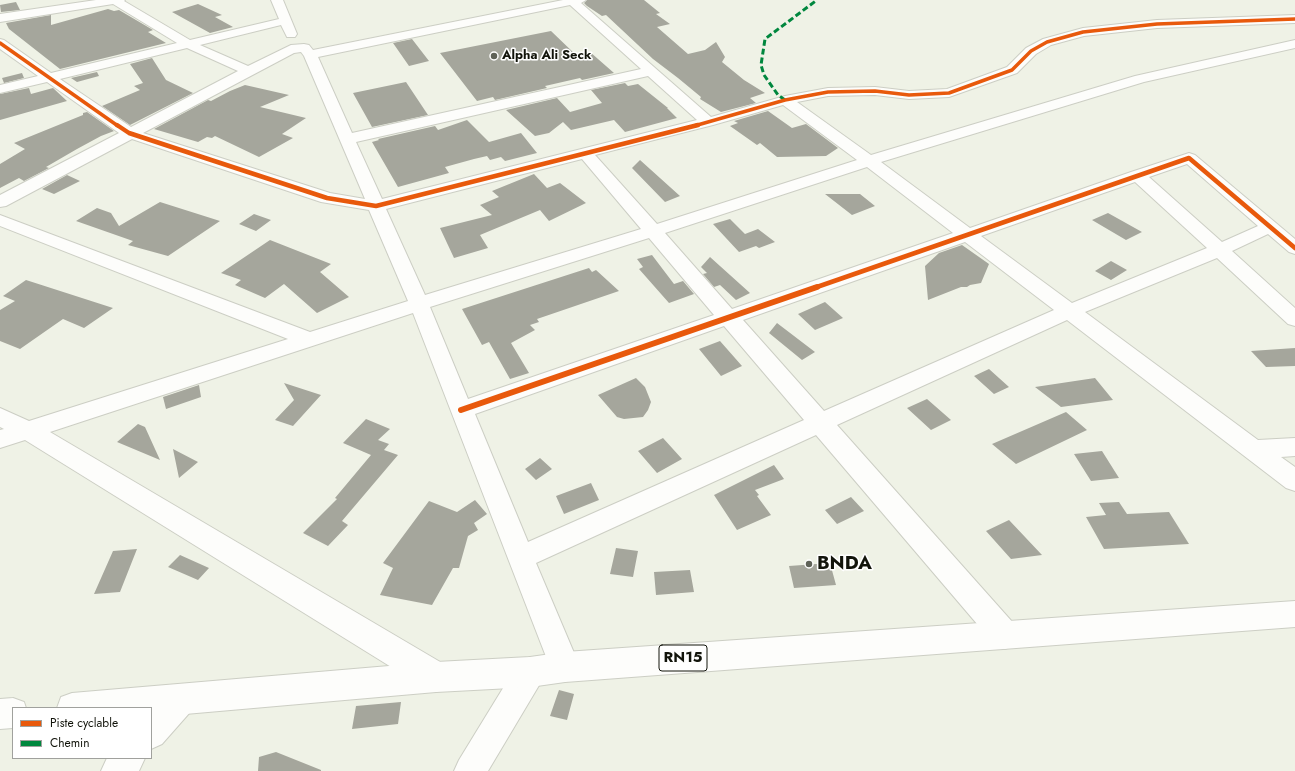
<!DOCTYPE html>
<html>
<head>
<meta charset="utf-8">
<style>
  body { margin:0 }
  #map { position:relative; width:1295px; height:771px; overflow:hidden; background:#eff2e6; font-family:Jost,sans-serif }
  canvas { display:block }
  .legend { position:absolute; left:12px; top:707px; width:140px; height:52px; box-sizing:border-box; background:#fff; border:1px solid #a0a19d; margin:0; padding:5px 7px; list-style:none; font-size:12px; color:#12140b }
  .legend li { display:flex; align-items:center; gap:8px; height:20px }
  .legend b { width:20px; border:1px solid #a0a19d }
</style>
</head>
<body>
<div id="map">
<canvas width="1295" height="771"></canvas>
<ul class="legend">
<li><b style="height:5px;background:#e8590c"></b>Piste cyclable</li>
<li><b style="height:5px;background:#00873e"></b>Chemin</li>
</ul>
</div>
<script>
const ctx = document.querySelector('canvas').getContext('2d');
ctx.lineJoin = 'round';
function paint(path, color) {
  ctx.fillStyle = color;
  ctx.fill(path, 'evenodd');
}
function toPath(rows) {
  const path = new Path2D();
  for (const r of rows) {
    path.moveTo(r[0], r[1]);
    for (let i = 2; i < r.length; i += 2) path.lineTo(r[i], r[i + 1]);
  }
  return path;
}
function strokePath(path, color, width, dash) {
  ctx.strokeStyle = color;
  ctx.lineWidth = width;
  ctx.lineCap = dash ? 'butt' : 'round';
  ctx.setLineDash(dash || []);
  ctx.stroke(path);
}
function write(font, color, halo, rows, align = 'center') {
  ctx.font = font + ' Jost,sans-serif';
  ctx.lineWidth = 3;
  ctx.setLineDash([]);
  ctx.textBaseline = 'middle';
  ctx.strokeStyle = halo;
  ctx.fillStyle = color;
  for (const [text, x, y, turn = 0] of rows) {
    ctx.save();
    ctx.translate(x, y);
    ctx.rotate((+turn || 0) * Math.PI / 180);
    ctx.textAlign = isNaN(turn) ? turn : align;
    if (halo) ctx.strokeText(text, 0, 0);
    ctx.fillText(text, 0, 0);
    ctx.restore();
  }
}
const building = toPath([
  [587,0,644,0,660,13,656,14,670,24,657,27,688,54,705,50,716,42,725,57,722,62,744,80,765,93,750,98,756,103,721,112,700,99,701,97,678,78,653,59,606,15,602,16,587,6,584,3],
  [16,2,20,10,1,12,0,5],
  [198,4,222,15,215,17,233,27,210,33,172,12],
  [108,9,114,11,119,10,153,30,148,32,166,43,60,69,9,29,6,23,51,15,51,25],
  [551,31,576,55,590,52,614,73,582,80,580,78,545,86,547,88,495,100,493,97,477,101,440,53],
  [412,39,429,61,409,66,393,43],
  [152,58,166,80,193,93,130,125,102,106,140,90,134,86,143,83,130,64],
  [97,72,99,76,77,82,71,78],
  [22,73,24,78,4,83,2,78],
  [406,82,428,115,372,127,353,93],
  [625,83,628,86,638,84,668,108,667,108,677,118,625,132,614,120,571,130,563,122,549,133,535,136,506,110,557,98,570,112,602,103,591,90],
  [245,85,289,95,260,107,306,118,282,134,293,138,259,157,215,136,212,138,207,137,198,142,154,129,208,100,211,101,230,91],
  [29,88,31,94,53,88,67,101,0,120,0,94],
  [768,111,792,128,806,124,838,148,826,156,777,157,760,143,757,145,730,126,738,123,734,121],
  [87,112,114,131,101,136,77,149,46,167,49,168,24,181,19,178,0,188,0,164,25,149,14,143,83,115,83,113],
  [467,120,489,142,521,133,537,153,505,161,501,157,490,160,487,156,474,159,445,167,449,173,398,187,372,142,379,140,378,139,435,126,438,130],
  [640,160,680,196,665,202,632,168],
  [534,174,547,188,560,183,586,203,549,221,540,210,480,235,488,248,454,258,440,228,492,215,480,205,499,197,492,191],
  [67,175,80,181,54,194,42,189],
  [825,194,860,194,875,206,852,215],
  [160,202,220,221,168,256,128,245,133,241,76,221,97,208,111,213,119,226],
  [1108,213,1142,232,1126,240,1092,220],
  [254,214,271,220,256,231,239,224],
  [730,219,745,234,758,229,775,242,759,248,756,246,739,252,713,224],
  [270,240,331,264,320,272,349,297,317,313,284,284,265,298,235,285,241,280,221,273],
  [962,245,989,264,981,283,970,285,967,287,961,287,928,300,925,266,939,253],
  [652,255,674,284,683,281,694,294,669,303,639,269,643,267,637,259],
  [710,257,750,293,736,300,720,285,714,287,703,274,707,273,701,267],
  [1111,261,1127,270,1111,280,1095,271],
  [589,268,592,272,596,270,619,291,537,319,539,322,530,325,535,330,511,343,529,373,510,379,489,342,482,345,462,309],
  [26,280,113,308,84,328,63,319,20,349,0,341,0,310,15,301,3,296],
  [825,302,843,318,815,330,798,314],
  [777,323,815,352,802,360,769,333],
  [720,341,742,366,721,376,699,349],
  [1295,348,1295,366,1266,367,1251,351],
  [989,369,1009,387,994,394,974,376],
  [636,378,645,387,651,402,648,410,643,417,624,419,617,417,598,395],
  [1095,378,1113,400,1061,407,1035,387],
  [284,383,321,395,293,426,275,420,294,400],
  [199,385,201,397,166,409,163,397],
  [927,399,951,420,931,430,907,408],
  [1066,412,1087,430,1016,464,992,444],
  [366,419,390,429,378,440,389,444,384,450,398,455,342,521,348,525,328,546,303,533,337,499,335,498,371,455,343,443],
  [138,424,145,427,160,460,117,442],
  [663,438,682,459,657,473,638,451],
  [173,449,198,462,179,478],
  [1102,451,1119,478,1091,481,1074,454],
  [540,458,552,469,536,480,525,469],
  [774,465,784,479,755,490,759,495,757,496,771,515,737,530,714,495],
  [591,483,599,500,564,514,556,496],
  [851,497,864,511,837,524,825,510],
  [475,500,487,514,474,523,478,530,468,536,459,568,453,568,432,605,380,595,393,568,383,563,429,501,457,512],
  [1119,502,1127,514,1169,512,1189,544,1104,549,1086,517,1106,515,1099,503],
  [1009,520,1042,555,1011,559,986,531],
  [616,548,638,551,633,577,610,574],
  [137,549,120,592,94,594,113,551],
  [180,555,209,568,198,580,168,567],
  [830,563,836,585,794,588,789,566],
  [690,570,694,592,656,595,654,572],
  [559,690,574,694,567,720,550,716],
  [401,702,398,724,352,729,356,706],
  [276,752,321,770,321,771,258,771,259,757]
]);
const minor = toPath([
  [96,0,125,0,124,1,190,40,279,19,271,0,283,0,297,34,295,37,287,37,281,25,200,45,248,66,291,45,304,44,309,45,313,50,563,0,586,0,581,3,711,117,785,96,828,88,875,87,909,91,947,89,1007,67,1026,48,1043,39,1083,28,1157,20,1295,15,1295,23,1157,28,1084,36,1051,45,1036,54,1017,73,949,97,909,99,875,95,828,96,797,102,871,155,1135,76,1295,40,1295,48,1144,82,881,162,970,228,1131,172,1183,155,1189,153,1195,155,1295,239,1295,254,1289,252,1268,234,1232,251,1295,308,1295,326,1288,324,1217,258,1085,312,1258,440,1295,438,1295,456,1281,457,1295,467,1295,491,1286,488,1067,320,837,425,1015,625,1019,635,1015,645,1005,649,995,645,816,435,536,563,580,667,575,677,565,682,555,677,550,667,413,313,50,432,447,666,451,677,447,688,436,692,425,688,25,440,0,448,0,430,4,429,0,427,0,408,29,421,288,339,0,226,0,215,310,332,408,301,369,210,321,202,132,139,6,206,0,207,0,195,119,133,47,82,0,93,0,85,38,76,0,49,0,39,4,40,51,73,177,43,113,4,0,22,0,14,96,0],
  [570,5,641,69,352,133,318,57,570,5],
  [187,48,238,71,131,127,60,79,187,48],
  [301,52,304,56,365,199,330,193,143,133,294,53,301,52],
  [648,76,697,120,382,199,356,142,648,76],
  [783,105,857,160,657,224,595,155,713,125,783,105],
  [582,159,641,229,425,295,386,209,582,159],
  [1187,164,1258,226,1222,242,1149,177,1187,164],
  [867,167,953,233,732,309,665,233,867,167],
  [1135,182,1207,248,1072,303,981,236,1135,182],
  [649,238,714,315,468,399,430,307,649,238],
  [965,242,1054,310,824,411,743,320,965,242],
  [724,326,804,420,528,542,475,414,724,326],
  [530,657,541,662,545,672,541,682,488,771,454,771,459,760,519,662,530,657],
  [181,684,192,688,196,699,192,710,162,744,151,749,151,710,170,688,181,684],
  [107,758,145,758,139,771,101,771,107,758]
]);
const major = toPath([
  [1295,601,1295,627,565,682,530,687,436,692,151,717,151,708,57,708,61,697,72,693,436,662,530,657,565,652,1295,601],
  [13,698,24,702,26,708,13,708,13,728,0,729,0,699,13,698]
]);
const quiet = toPath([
  [785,100,778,95,764,75,761,65,765,39,817,0]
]);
const cyclewayFar2 = toPath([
  [0,43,118,126],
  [694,126,785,100,828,92,875,91,909,95,949,93,1012,70,1031,51,1047,42,1083,32,1157,24,1295,19]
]);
const cyclewayFar1 = toPath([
  [117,125,129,133,327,198,376,206,698,125],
  [814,288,1189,158,1295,248]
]);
const cycleway = toPath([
  [461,410,817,287]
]);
const markers = [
  [494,56,4,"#5f6258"],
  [809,564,4,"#5f6258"]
];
const farPoinames = [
  ["Alpha Ali Seck",502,56]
];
const shields = [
  [683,658,48]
];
const shieldNames = [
  ["RN15",683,658]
];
const nearPoinames = [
  ["BNDA",817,564]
];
paint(building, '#a5a69c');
strokePath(minor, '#cccec4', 2);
strokePath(major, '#cccec4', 2);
paint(minor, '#fdfdfb');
paint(major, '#fdfdfb');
strokePath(quiet, '#00873e', 3, [6, 3]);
strokePath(cyclewayFar2, '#e8590c', 3.5);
strokePath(cyclewayFar1, '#e8590c', 4.5);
strokePath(cycleway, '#e8590c', 6);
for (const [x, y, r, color] of markers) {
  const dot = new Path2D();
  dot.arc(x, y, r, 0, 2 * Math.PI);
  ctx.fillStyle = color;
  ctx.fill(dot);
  strokePath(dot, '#fff', 1.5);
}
write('bold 13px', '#12140b', '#fff', farPoinames, 'left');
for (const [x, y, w] of shields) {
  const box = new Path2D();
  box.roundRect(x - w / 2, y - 13, w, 26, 3);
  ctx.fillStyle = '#fff';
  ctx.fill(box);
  strokePath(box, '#12140b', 1);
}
write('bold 15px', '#12140b', null, shieldNames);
write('bold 19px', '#12140b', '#fff', nearPoinames, 'left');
</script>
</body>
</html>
